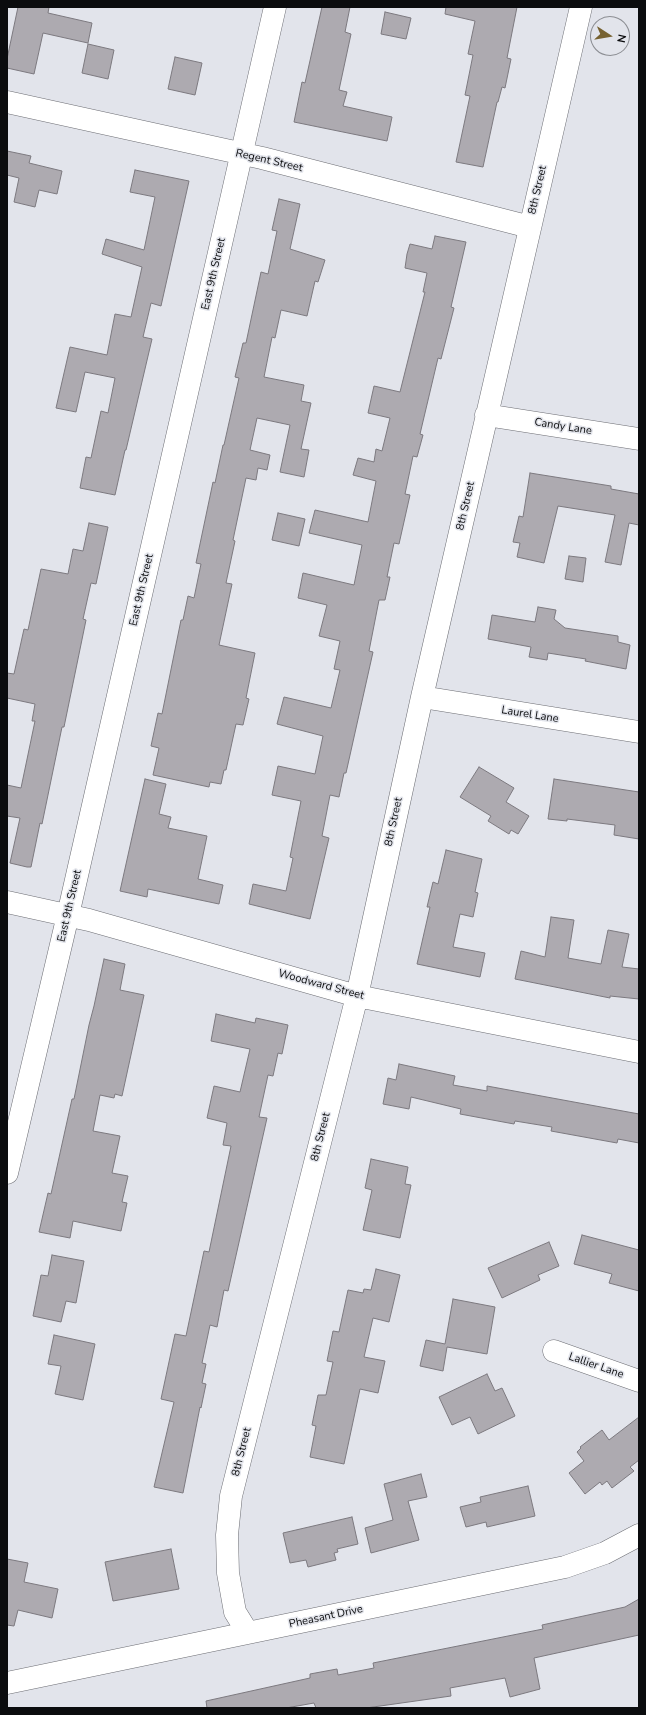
<!DOCTYPE html>
<html>
<head>
<meta charset="utf-8">
<style>
  body { margin:0 }
  #map { position:relative; width:646px; height:1715px; overflow:hidden; background:#e2e4eb; font-family:"Nunito Sans",sans-serif }
  canvas { display:block }
  .frame { position:absolute; inset:0; border:8px solid #0b0c0e; pointer-events:none }
  .north { position:absolute; left:590px; top:16px; width:40px; height:40px; box-sizing:border-box; background:#e2e4eb; border:1px solid #8c8e93; border-radius:50%; rotate:102deg; font-size:11px; font-weight:700; line-height:16px; text-align:center; color:#0b0c0e }
  .north::after { content:''; display:block; margin:auto; width:14px; height:18px; background:#776231; clip-path:polygon(50% 0,100% 100%,50% 72%,0 100%) }
</style>
</head>
<body>
<div id="map">
<canvas width="646" height="1715"></canvas>
<div class="frame"></div>
<div class="north">N</div>
</div>
<script>
const ctx = document.querySelector('canvas').getContext('2d');
ctx.lineJoin = 'round';
function paint(path, color) {
  ctx.fillStyle = color;
  ctx.fill(path, 'evenodd');
}
function toPath(rows) {
  const path = new Path2D();
  for (const r of rows) {
    path.moveTo(r[0], r[1]);
    for (let i = 2; i < r.length; i += 2) path.lineTo(r[i], r[i + 1]);
  }
  return path;
}
function strokePath(path, color, width, dash) {
  ctx.strokeStyle = color;
  ctx.lineWidth = width;
  ctx.lineCap = dash ? 'butt' : 'round';
  ctx.setLineDash(dash || []);
  ctx.stroke(path);
}
function write(font, color, halo, rows, align = 'center') {
  ctx.font = font + ' "Nunito Sans",sans-serif';
  ctx.lineWidth = 3;
  ctx.setLineDash([]);
  ctx.textBaseline = 'middle';
  ctx.strokeStyle = halo;
  ctx.fillStyle = color;
  for (const [text, x, y, turn = 0] of rows) {
    ctx.save();
    ctx.translate(x, y);
    ctx.rotate((+turn || 0) * Math.PI / 180);
    ctx.textAlign = isNaN(turn) ? turn : align;
    if (halo) ctx.strokeText(text, 0, 0);
    ctx.fillText(text, 0, 0);
    ctx.restore();
  }
}
const building = toPath([
  [18,7,49,7,48,13,92,23,88,43,43,33,34,74,7,68,7,59,18,7],
  [322,7,350,7,345,32,351,34,339,90,347,92,343,106,392,117,387,141,294,122,302,82,305,83,322,7],
  [446,7,517,7,507,58,511,59,505,88,502,87,498,102,497,102,483,167,456,162,470,96,465,95,473,55,468,54,475,21,445,14,446,7],
  [385,12,411,18,406,39,381,34,385,12],
  [88,44,114,50,108,79,82,73,88,44],
  [175,57,202,63,195,95,168,89,175,57],
  [7,151,31,156,29,163,62,171,57,194,39,190,35,207,14,202,19,178,7,175,7,151],
  [135,170,189,181,161,306,151,303,143,337,152,339,126,450,125,450,115,495,80,488,86,457,91,458,101,411,108,413,115,378,85,372,76,412,56,408,70,347,107,355,115,314,131,317,142,267,102,254,106,239,144,250,155,197,130,192,135,170],
  [279,199,300,204,290,249,325,260,318,282,315,281,307,316,281,310,275,338,272,337,264,377,304,385,301,401,311,403,301,449,309,450,304,477,280,472,290,425,257,418,250,450,270,455,267,470,258,468,256,480,246,478,233,540,235,541,226,583,232,584,219,645,255,653,246,698,249,699,243,725,236,724,226,770,224,770,221,784,210,782,209,787,153,775,159,748,151,746,158,713,162,714,181,620,183,620,188,596,194,598,201,564,196,563,213,482,215,483,223,445,224,445,239,378,235,377,243,343,246,343,261,272,268,274,277,231,272,230,279,199],
  [435,236,466,242,451,307,454,308,441,359,438,358,420,434,423,435,417,457,413,456,405,494,410,495,399,544,394,543,387,577,390,577,385,600,379,600,369,651,373,652,346,773,344,773,339,797,330,795,322,836,329,838,310,919,249,904,253,884,286,891,293,858,290,857,301,801,272,795,278,766,315,774,323,736,277,724,284,697,331,708,340,670,334,669,340,641,319,636,327,605,298,598,303,573,354,585,362,545,309,533,315,510,368,522,376,481,353,475,358,458,374,462,376,449,382,451,390,418,368,413,374,386,400,392,425,292,423,292,427,273,405,268,407,254,410,244,432,249,435,236],
  [530,473,611,486,611,489,639,494,639,525,629,523,621,565,605,562,615,515,558,506,544,563,517,557,520,543,513,542,519,516,523,517,530,473],
  [278,513,305,519,299,546,272,540,278,513],
  [89,523,108,527,96,584,91,583,83,619,86,620,64,727,62,727,42,824,40,823,31,867,27,867,10,863,20,818,7,816,7,785,21,788,35,721,32,721,35,704,7,698,7,673,14,674,24,629,28,630,41,569,68,574,73,549,83,551,89,523],
  [569,556,586,558,583,582,565,579,569,556],
  [538,607,556,610,554,619,565,628,618,636,618,642,630,645,626,669,585,661,586,659,548,653,547,660,529,657,531,647,488,639,492,615,535,622,538,607],
  [479,767,514,788,506,802,529,816,518,834,511,830,509,834,488,821,491,816,460,797,479,767],
  [145,779,166,784,159,814,171,817,168,828,207,836,198,879,223,885,219,904,148,889,147,897,120,891,145,779],
  [554,779,639,792,639,839,614,835,615,825,567,819,567,821,548,819,554,779],
  [446,850,482,859,475,892,478,893,473,917,460,914,453,947,485,953,480,977,417,964,430,907,427,907,433,882,438,884,446,850],
  [551,917,574,920,568,958,601,964,608,930,629,934,622,967,639,969,639,999,610,996,610,998,515,979,521,951,545,957,551,917],
  [104,959,125,964,120,990,144,995,122,1096,115,1094,114,1098,100,1095,93,1131,120,1136,112,1173,128,1176,122,1202,127,1203,121,1231,73,1221,70,1238,39,1232,48,1193,51,1194,72,1099,74,1099,89,1025,94,1006,104,959],
  [216,1014,255,1023,256,1018,288,1025,282,1054,278,1053,273,1076,268,1075,259,1117,267,1118,228,1291,224,1290,217,1327,210,1325,202,1363,206,1364,202,1383,206,1384,201,1408,200,1407,183,1493,154,1487,174,1402,161,1399,175,1334,186,1336,204,1251,209,1252,231,1146,223,1145,227,1123,207,1118,214,1086,240,1092,250,1049,211,1041,216,1014],
  [399,1064,455,1076,453,1085,487,1091,487,1086,639,1114,639,1143,618,1139,617,1143,551,1131,552,1127,515,1121,514,1124,460,1114,461,1109,411,1097,409,1109,383,1104,388,1078,396,1080,399,1064],
  [371,1159,408,1167,405,1184,411,1185,400,1238,363,1230,372,1190,365,1188,371,1159],
  [582,1235,639,1250,639,1291,609,1283,612,1274,574,1264,582,1235],
  [549,1242,559,1266,538,1275,540,1280,502,1298,488,1268,549,1242],
  [52,1255,84,1261,76,1303,66,1301,61,1322,33,1316,41,1275,48,1276,52,1255],
  [376,1269,400,1275,389,1322,373,1318,364,1357,385,1361,378,1393,360,1389,344,1464,310,1457,316,1426,312,1425,318,1395,326,1395,333,1362,327,1361,333,1331,339,1332,348,1290,363,1293,364,1289,371,1290,376,1269],
  [453,1299,495,1307,487,1354,447,1347,443,1371,420,1366,426,1340,445,1344,453,1299],
  [54,1335,95,1344,83,1400,55,1394,61,1366,48,1364,54,1335],
  [487,1374,495,1391,502,1388,515,1416,478,1434,470,1417,452,1425,439,1397,487,1374],
  [639,1417,639,1460,630,1467,634,1471,612,1488,607,1481,602,1485,600,1482,585,1494,569,1473,584,1461,577,1452,581,1448,580,1447,602,1430,609,1440,639,1417],
  [421,1474,427,1497,408,1501,419,1540,371,1553,365,1528,393,1520,384,1484,421,1474],
  [528,1486,535,1516,487,1527,486,1522,466,1527,460,1507,481,1502,480,1497,528,1486],
  [352,1517,358,1544,337,1549,338,1552,334,1553,336,1560,308,1567,306,1560,290,1563,283,1533,352,1517],
  [171,1549,179,1589,113,1601,105,1562,171,1549],
  [7,1559,28,1563,24,1582,58,1589,52,1618,18,1610,14,1626,7,1625,7,1559],
  [639,1599,639,1635,534,1658,540,1689,510,1697,505,1678,450,1688,451,1696,366,1708,316,1708,314,1703,286,1708,207,1708,206,1701,310,1678,310,1674,337,1669,338,1675,374,1668,373,1663,543,1629,542,1625,625,1607,639,1599]
]);
const minor = toPath([
  [7,102,262,158,530,227],
  [486,415,639,439],
  [422,697,639,732],
  [7,902,89,920,357,996,639,1052],
  [7,1173,68,915,275,7],
  [554,1351,639,1381],
  [248,1633,235,1612,228,1573,227,1535,231,1496,357,996,422,697,581,7],
  [7,1683,565,1567,605,1553,639,1535]
]);
const streetNames = [
  ["Regent Street",269,161,13],
  ["8th Street",538,190,-77],
  ["East 9th Street",214,274,-77],
  ["Candy Lane",563,427,9],
  ["8th Street",466,506,-77],
  ["East 9th Street",142,590,-77],
  ["Laurel Lane",530,715,9],
  ["8th Street",394,822,-78],
  ["East 9th Street",70,906,-77],
  ["Woodward Street",321,985,15],
  ["8th Street",321,1137,-76],
  ["Lallier Lane",596,1366,19],
  ["8th Street",242,1452,-76],
  ["Pheasant Drive",326,1617,-12]
];
paint(building, '#adaab0');
strokePath(building, '#7c797f', 1);
strokePath(minor, '#6d6e74', 23);
strokePath(minor, '#fff', 22);
write('11px', '#0b0c0e', '#e2e4eb', streetNames);
</script>
</body>
</html>
